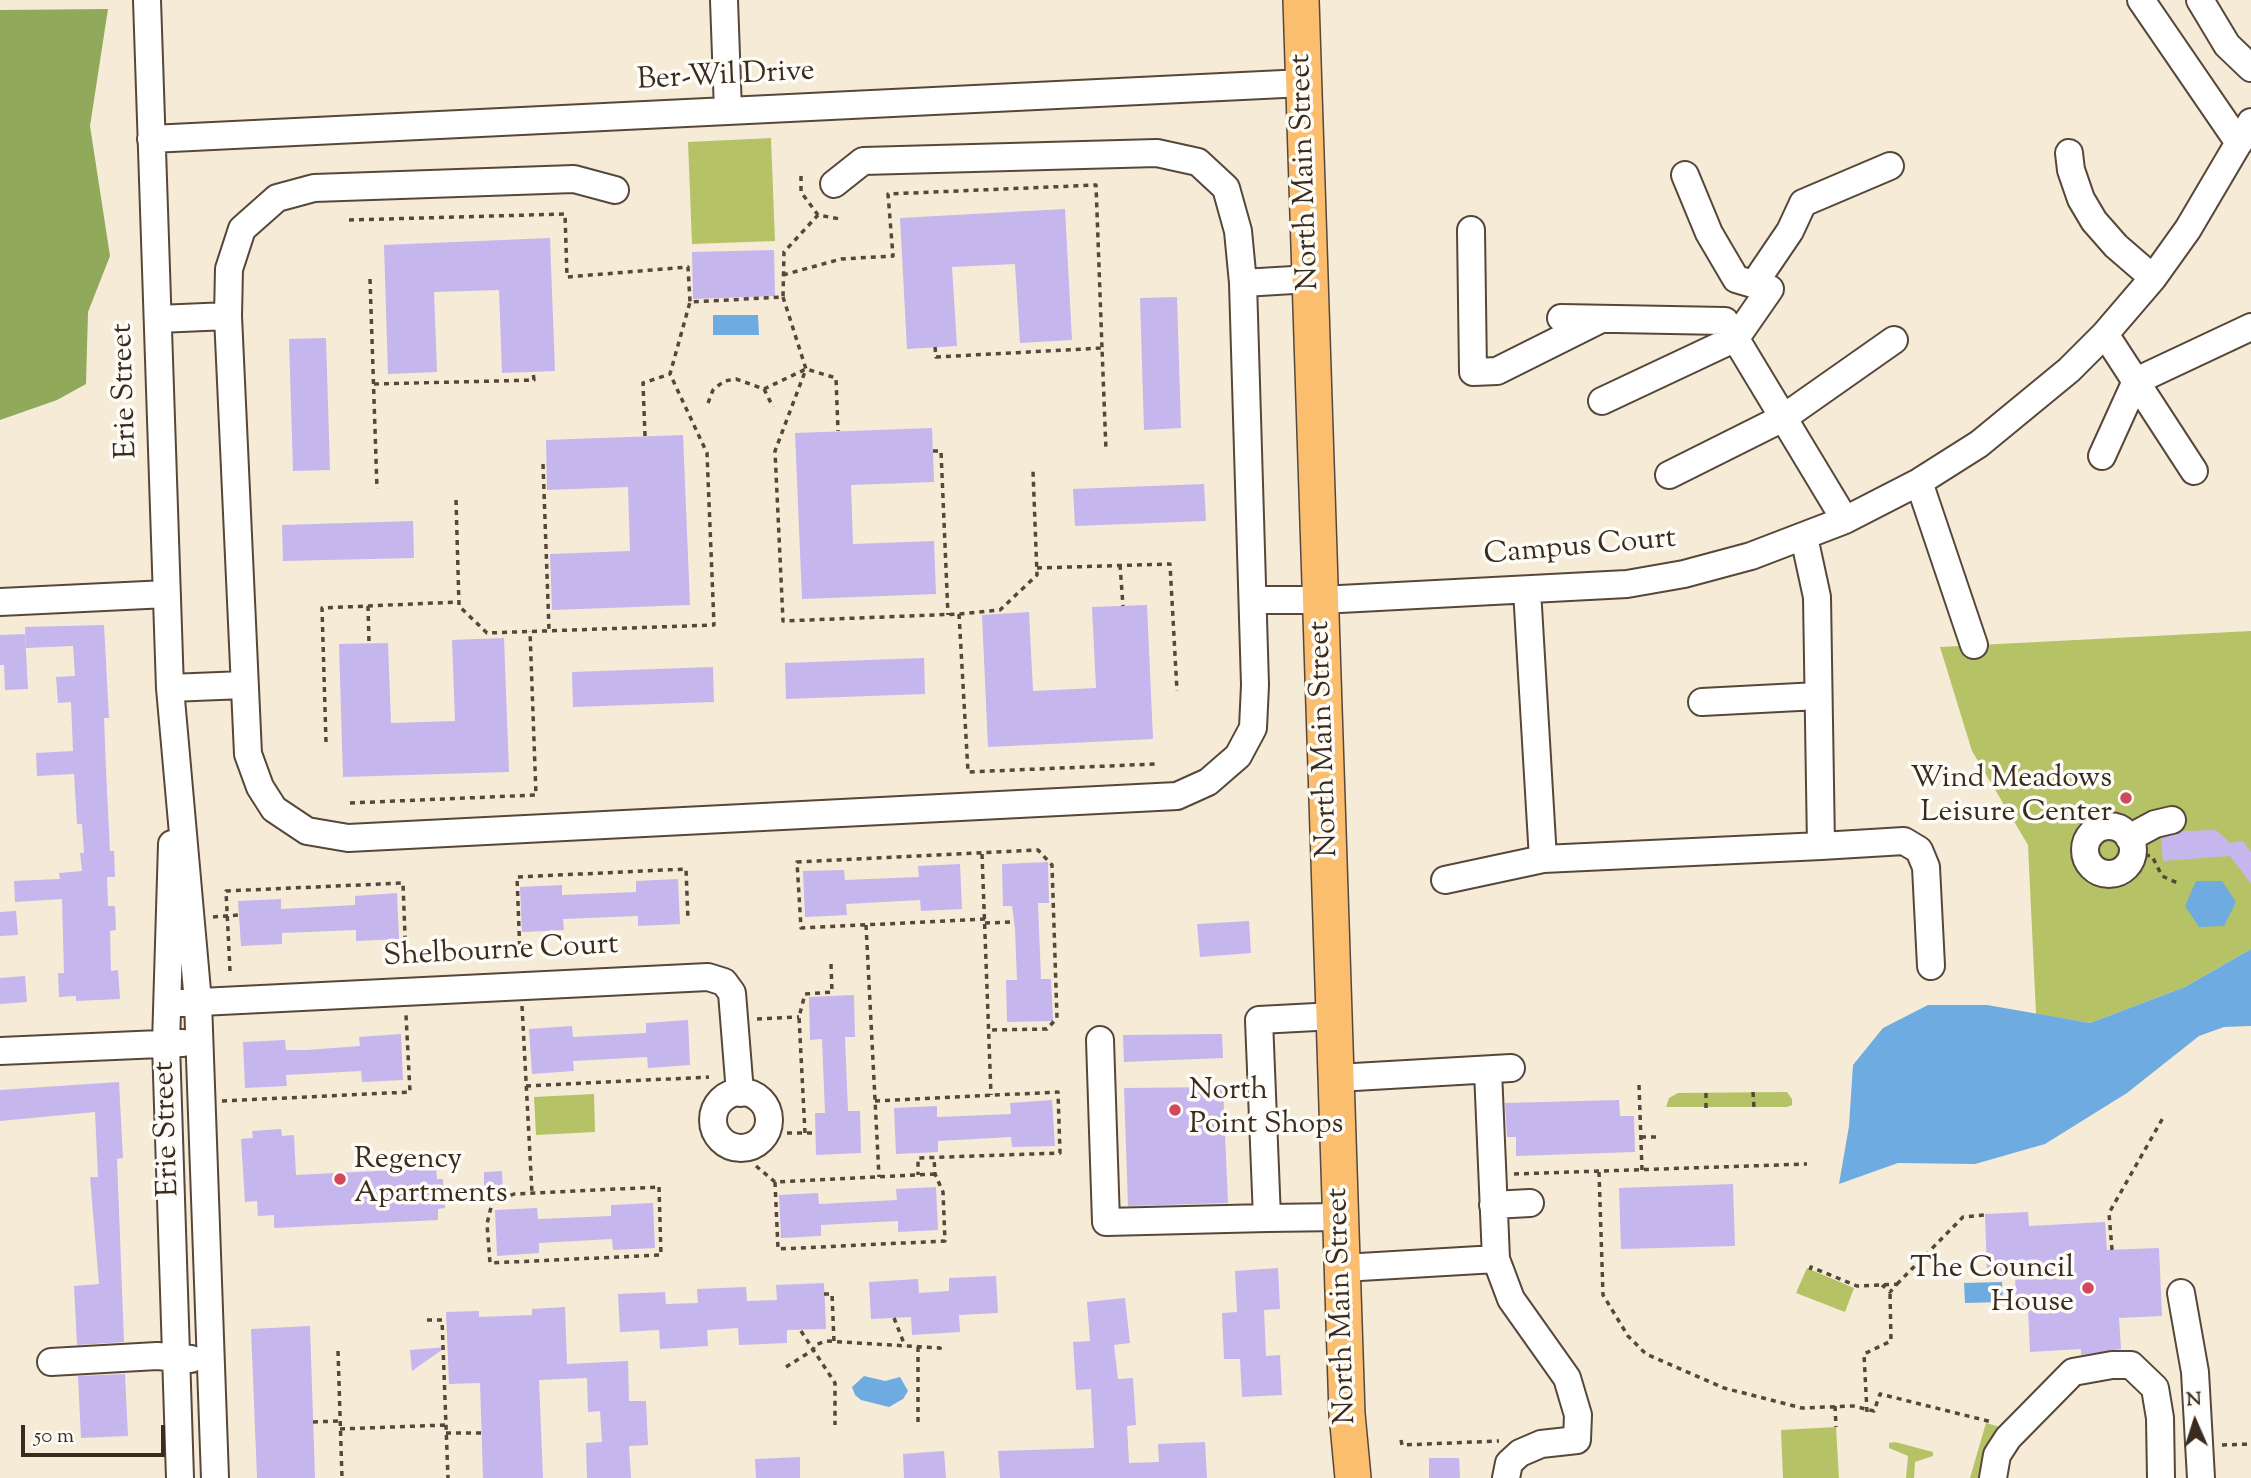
<!DOCTYPE html>
<html>
<head>
<meta charset="utf-8">
<style>
  body { margin:0 }
  #map { position:relative; width:2251px; height:1478px; overflow:hidden; background:#f6ebd7; font-family:"Sorts Mill Goudy",serif }
  canvas { display:block }
  .north { position:absolute; left:2160px; top:1387px; width:70px; height:70px; -webkit-text-stroke:5px #fdfcf7; paint-order:stroke; rotate:357deg; font-size:19px; font-weight:700; line-height:28px; text-align:center; color:#3b2a1e }
  .north::after { content:''; display:block; margin:auto; width:24px; height:32px; background:#3b2a1e; clip-path:polygon(50% 0,100% 100%,50% 72%,0 100%) }
  .scale { position:absolute; left:21px; top:1425px; width:144px; height:32px; box-sizing:border-box; border:4px solid #3b2a1e; border-top:0; padding-left:9px; font-size:21px; line-height:24px; white-space:nowrap; color:#3b2a1e; -webkit-text-stroke:5px #fdfcf7; paint-order:stroke }
</style>
</head>
<body>
<div id="map">
<canvas width="2251" height="1478"></canvas>
<div class="north">N</div>
<div class="scale">50 m</div>
</div>
<script>
const ctx = document.querySelector('canvas').getContext('2d');
ctx.lineJoin = 'round';
function paint(path, color) {
  ctx.fillStyle = color;
  ctx.fill(path, 'evenodd');
}
function toPath(rows) {
  const path = new Path2D();
  for (const r of rows) {
    if (r.length === 3) {
      path.moveTo(r[0] + r[2], r[1]);
      path.arc(r[0], r[1], r[2], 0, 2 * Math.PI);
      continue;
    }
    path.moveTo(r[0], r[1]);
    for (let i = 2; i < r.length; i += 2) path.lineTo(r[i], r[i + 1]);
  }
  return path;
}
function strokePath(path, color, width, dash) {
  ctx.strokeStyle = color;
  ctx.lineWidth = width;
  ctx.lineCap = dash ? 'butt' : 'round';
  ctx.setLineDash(dash || []);
  ctx.stroke(path);
}
function write(font, color, halo, rows, align = 'center') {
  ctx.font = font + ' "Sorts Mill Goudy",serif';
  ctx.lineWidth = 7;
  ctx.setLineDash([]);
  ctx.textBaseline = 'middle';
  ctx.strokeStyle = halo;
  ctx.fillStyle = color;
  for (const [text, x, y, turn = 0] of rows) {
    ctx.save();
    ctx.translate(x, y);
    ctx.rotate((+turn || 0) * Math.PI / 180);
    ctx.textAlign = isNaN(turn) ? turn : align;
    if (halo) ctx.strokeText(text, 0, 0);
    ctx.fillText(text, 0, 0);
    ctx.restore();
  }
}
const green = toPath([
  [771,138,775,241,692,244,688,142],
  [2251,631,2251,949,2185,987,2090,1023,2036,1014,2028,845,1972,751,1940,647],
  [1787,1092,1792,1099,1792,1105,1787,1107,1666,1107,1669,1098,1678,1093],
  [594,1094,595,1132,536,1135,534,1097],
  [1807,1268,1854,1288,1845,1312,1796,1293],
  [1986,1423,2008,1429,1986,1478,1970,1478],
  [1836,1427,1839,1478,1783,1478,1781,1430],
  [1895,1442,1933,1452,1933,1456,1915,1462,1914,1478,1906,1478,1908,1456,1889,1448,1889,1443]
]);
const forest = toPath([
  [108,9,90,126,110,256,88,312,86,384,57,400,0,420,0,10]
]);
const water = toPath([
  [758,315,759,335,713,335,713,315],
  [2196,881,2222,881,2236,902,2224,926,2199,927,2185,906],
  [2251,949,2251,1026,2224,1027,2199,1036,2127,1093,2045,1144,1975,1164,1898,1163,1839,1184,1849,1126,1853,1065,1883,1028,1928,1005,1987,1005,2090,1023,2185,987],
  [2002,1282,2003,1302,1965,1303,1964,1283],
  [864,1376,885,1381,900,1377,908,1391,903,1399,889,1407,861,1400,855,1395,852,1387]
]);
const building = toPath([
  [1065,209,1072,340,1020,343,1015,264,952,267,957,346,907,349,900,218],
  [550,238,555,371,502,373,499,290,434,292,437,372,388,374,384,245],
  [774,250,775,296,693,299,692,252],
  [1177,297,1181,428,1144,430,1140,298],
  [326,338,330,470,293,471,289,339],
  [932,428,934,482,851,485,853,544,934,541,936,594,802,599,795,433],
  [683,435,690,605,552,610,550,554,630,551,628,487,547,490,546,440],
  [1204,484,1206,521,1075,526,1073,489],
  [413,521,414,558,283,561,282,525],
  [1147,605,1153,739,988,747,982,615,1029,612,1033,691,1096,688,1092,607],
  [104,625,109,718,104,718,106,770,110,851,114,851,115,877,107,877,108,906,115,906,116,930,110,931,111,971,118,970,120,999,76,1001,76,996,59,997,58,973,64,973,62,899,15,902,14,881,60,879,59,873,82,871,80,853,84,853,82,824,77,824,74,774,37,776,36,753,73,751,71,702,58,703,56,677,75,676,73,646,26,648,25,627],
  [25,634,28,689,5,690,4,665,0,665,0,635],
  [504,638,509,772,343,777,339,644,388,643,391,723,455,721,452,640],
  [924,658,925,694,786,699,785,663],
  [713,667,714,702,573,707,572,672],
  [2216,830,2230,843,2243,841,2251,852,2251,884,2230,856,2163,861,2161,839,2183,831],
  [1048,862,1049,903,1038,903,1041,979,1051,979,1053,1021,1007,1022,1006,980,1017,980,1015,929,1012,906,1003,906,1002,864],
  [960,864,962,909,921,911,920,900,846,904,847,915,805,917,803,871,844,870,845,880,919,877,918,866],
  [678,879,680,924,638,926,638,916,563,919,564,930,522,932,520,887,562,885,562,895,636,892,636,881],
  [397,893,399,939,356,941,356,930,282,933,282,944,241,946,238,901,281,899,281,909,355,905,355,896],
  [16,911,18,935,0,936,0,912],
  [1249,921,1251,953,1200,957,1197,924],
  [25,976,27,1002,0,1004,0,978],
  [854,995,855,1037,845,1037,848,1111,860,1111,861,1153,816,1155,815,1113,825,1113,822,1039,810,1040,809,997],
  [688,1020,690,1065,648,1068,647,1057,573,1061,574,1071,532,1074,529,1029,572,1026,573,1037,646,1033,646,1023],
  [401,1034,403,1080,362,1082,361,1071,286,1075,287,1086,245,1088,243,1042,285,1040,286,1050,307,1050,360,1046,359,1037],
  [1222,1034,1223,1058,1124,1062,1123,1035],
  [119,1082,123,1158,117,1159,124,1342,77,1345,74,1286,99,1284,90,1177,98,1177,95,1112,0,1121,0,1090],
  [1223,1087,1228,1203,1128,1206,1124,1088],
  [1052,1100,1055,1146,1012,1147,1011,1137,938,1141,938,1152,896,1154,894,1108,937,1106,937,1117,1011,1114,1010,1103],
  [1619,1100,1620,1116,1634,1116,1635,1152,1516,1156,1516,1137,1507,1137,1505,1103],
  [281,1129,282,1136,294,1135,296,1175,436,1168,437,1179,443,1179,445,1208,438,1209,438,1220,274,1228,274,1215,258,1216,257,1201,245,1202,241,1139,253,1138,252,1131],
  [502,1171,503,1193,484,1193,484,1172],
  [1733,1184,1735,1246,1621,1249,1619,1188],
  [936,1187,938,1230,898,1232,898,1221,821,1225,821,1236,781,1238,779,1195,818,1193,819,1204,897,1200,896,1189],
  [653,1203,655,1248,613,1250,612,1239,539,1243,539,1253,497,1256,495,1210,537,1208,538,1219,611,1216,611,1205],
  [2028,1212,2029,1226,2105,1222,2107,1250,2159,1248,2162,1316,2119,1318,2121,1349,2081,1355,2081,1349,2030,1352,2028,1309,2016,1310,2015,1272,1987,1273,1985,1214],
  [1278,1268,1280,1309,1264,1310,1266,1356,1280,1355,1282,1395,1242,1397,1240,1359,1224,1359,1222,1313,1237,1312,1235,1271],
  [996,1276,998,1313,959,1315,960,1332,912,1335,911,1317,871,1319,869,1282,918,1279,919,1293,949,1291,949,1278],
  [824,1283,826,1329,787,1330,787,1343,739,1345,738,1328,707,1330,708,1346,660,1349,659,1330,620,1332,618,1294,665,1292,666,1304,698,1303,697,1289,746,1287,747,1301,777,1300,776,1285],
  [1125,1298,1130,1343,1114,1345,1118,1379,1133,1378,1136,1425,1127,1426,1129,1463,1159,1462,1158,1444,1205,1442,1207,1478,1000,1478,998,1451,1094,1448,1091,1389,1076,1390,1073,1342,1090,1341,1087,1302],
  [565,1307,567,1364,628,1361,629,1401,646,1401,648,1445,629,1446,631,1478,587,1478,586,1443,602,1442,600,1411,588,1412,587,1378,539,1380,543,1478,483,1478,480,1383,449,1384,446,1312,479,1311,479,1317,532,1315,532,1309],
  [310,1326,315,1478,257,1478,251,1329],
  [446,1347,412,1371,410,1350],
  [125,1374,128,1436,81,1438,78,1376],
  [944,1451,946,1478,904,1478,903,1454],
  [800,1457,800,1478,756,1478,755,1459],
  [1429,1458,1459,1458,1460,1478,1429,1478]
]);
const path = toPath([
  [801,176,801,192,818,215,840,219],
  [349,220,565,214,567,277,688,267,690,302],
  [783,275,841,259,893,256,888,194,1096,185,1102,348],
  [370,279,377,489],
  [783,297,806,369,775,451,783,621,959,614,1000,610,1037,575,1033,471],
  [935,347,936,357,1102,348,1106,451],
  [374,384,534,380,533,372],
  [764,389,806,369,836,378,838,431],
  [708,403,713,390,724,381,736,379,764,389,773,407],
  [645,436,643,383,670,374],
  [933,451,941,451,948,615],
  [543,464,549,630],
  [456,500,459,606,487,633,714,625,707,453,670,374,690,302,783,297,784,252,818,215],
  [1120,565,1123,606],
  [1037,568,1170,564,1177,691],
  [368,606,369,643],
  [959,614,968,772,1155,764],
  [326,742,322,608,458,602],
  [350,803,536,795,530,631],
  [982,854,991,1095],
  [2145,855,2152,856,2162,876,2180,884],
  [213,917,239,915],
  [985,919,801,928,797,862,1038,850,1052,865,1057,1018,1047,1029,989,1030],
  [985,923,1013,922],
  [866,925,879,1177],
  [520,956,517,877,686,869,688,920],
  [230,971,226,891,403,883,406,962],
  [522,1006,532,1193],
  [757,1019,799,1017],
  [1639,1085,1642,1170],
  [526,1086,709,1077],
  [1753,1092,1754,1108],
  [1706,1093,1706,1109],
  [222,1101,410,1092,406,1015],
  [875,1101,1058,1092,1060,1153,918,1158,918,1175],
  [787,1133,815,1133],
  [805,1133,799,1017,805,994,832,992,831,964],
  [1641,1137,1661,1137],
  [756,1166,775,1182,935,1174],
  [1599,1172,1603,1295,1628,1336,1646,1354,1724,1388,1802,1408,1853,1406,1874,1411,1880,1394,1992,1422],
  [1514,1174,1807,1164],
  [775,1182,778,1249,945,1241,943,1192,935,1174,934,1158],
  [659,1187,661,1255,490,1263,487,1224,492,1203,514,1194,659,1187],
  [2112,1250,2109,1213,2164,1116],
  [1810,1270,1811,1267,1857,1286,1882,1285,1897,1284,1890,1292,1882,1285],
  [1897,1284,1963,1217,1985,1215],
  [824,1294,832,1294,834,1342],
  [894,1318,905,1346],
  [427,1320,442,1320,448,1478],
  [801,1331,835,1383,835,1425],
  [918,1347,918,1423],
  [338,1351,342,1478],
  [786,1367,813,1350,815,1345,826,1341,940,1348,942,1354],
  [1835,1406,1836,1427],
  [1867,1412,1864,1354,1891,1341,1890,1292],
  [313,1422,339,1421],
  [340,1429,446,1425],
  [446,1433,482,1433],
  [1401,1440,1402,1445,1499,1441],
  [2222,1445,2251,1444]
]);
const minor = toPath([
  [147,0,170,688,198,1002,215,1478],
  [724,0,728,111],
  [2141,0,2239,143],
  [2200,0,2227,45,2251,68],
  [151,139,1304,83],
  [2069,153,2071,170,2081,199,2094,221,2116,246,2153,278],
  [615,190,574,179,314,188,277,198,242,229,229,269,228,316,248,754,260,787,274,809,307,831,348,838,1177,796,1208,782,1238,756,1253,728,1255,685,1243,283,1238,231,1226,188,1198,162,1157,153,863,161,834,184],
  [1471,230,1473,372,1497,371,1599,320],
  [1243,283,1310,279],
  [1754,284,1790,231,1803,203,1890,166],
  [1561,318,1725,321,1845,520],
  [158,319,228,316],
  [2105,334,2194,471],
  [1602,401,1736,338,1770,289,1736,279,1709,233,1685,175],
  [2102,456,2136,381,2251,327],
  [1669,475,1783,418,1894,340],
  [1919,482,1974,645],
  [1804,537,1817,597,1821,846,1904,841,1919,850,1926,867,1931,966],
  [1527,590,1543,859],
  [1253,600,1321,600,1627,584,1684,574,1751,556,1845,520,1919,482,1979,444,2069,370,2105,334,2153,278,2188,229,2251,122],
  [0,602,167,594],
  [170,688,244,685],
  [1702,702,1818,696],
  [2109,850,24],
  [2129,838,2155,824,2172,820],
  [172,844,166,1044,180,1478],
  [1445,880,1543,859,1821,846],
  [180,1003,708,977,724,982,732,993,740,1093],
  [1335,1016,1259,1020,1267,1218,1340,1217],
  [1100,1040,1106,1222,1267,1218],
  [0,1051,183,1043],
  [1488,1071,1496,1259,1511,1299,1567,1378,1578,1415,1577,1440,1541,1444,1520,1453,1509,1463,1506,1478],
  [1337,1078,1511,1068],
  [741,1120,28],
  [1493,1205,1530,1203],
  [1343,1268,1496,1259],
  [2181,1293,2195,1372,2201,1478],
  [51,1362,157,1356,191,1359],
  [1993,1478,1997,1455,2008,1438,2073,1372,2112,1365,2131,1365,2155,1388,2160,1418,2161,1478]
]);
const major = toPath([
  [1301,0,1347,1414,1353,1478]
]);
const markers = [
  [2126,798,7,"#d1495b"],
  [1175,1110,7,"#d1495b"],
  [340,1179,7,"#d1495b"],
  [2088,1288,7,"#d1495b"]
];
const streetNames = [
  ["Ber-Wil Drive",726,78,-3],
  ["North Main Street",1307,172,-92],
  ["Erie Street",127,391,-92],
  ["Campus Court",1580,549,-5],
  ["North Main Street",1326,739,-92],
  ["Shelbourne Court",501,953,-3],
  ["Erie Street",169,1129,-92],
  ["North Main Street",1344,1306,-92]
];
const poiNames = [
  ["Wind Meadows",2112,781],
  ["Leisure Center",2112,815],
  ["North",1189,1093,"left"],
  ["Point Shops",1189,1127,"left"],
  ["Regency",354,1162,"left"],
  ["Apartments",354,1196,"left"],
  ["The Council",2074,1271],
  ["House",2074,1305]
];
paint(green, '#b5c366');
paint(forest, '#90a95b');
paint(water, '#6eabe0');
paint(building, '#c5b6ed');
strokePath(minor, '#57473a', 30);
strokePath(major, '#57473a', 38);
strokePath(path, '#57473a', 3.5, [5, 5]);
strokePath(minor, '#fff', 26);
strokePath(major, '#fabe6e', 35);
for (const [x, y, r, color] of markers) {
  const dot = new Path2D();
  dot.arc(x, y, r, 0, 2 * Math.PI);
  ctx.fillStyle = color;
  ctx.fill(dot);
  strokePath(dot, '#fdfcf7', 2.5);
}
write('30px', '#3b2a1e', '#fdfcf7', streetNames);
write('30px', '#3b2a1e', '#fdfcf7', poiNames, 'right');
</script>
</body>
</html>
